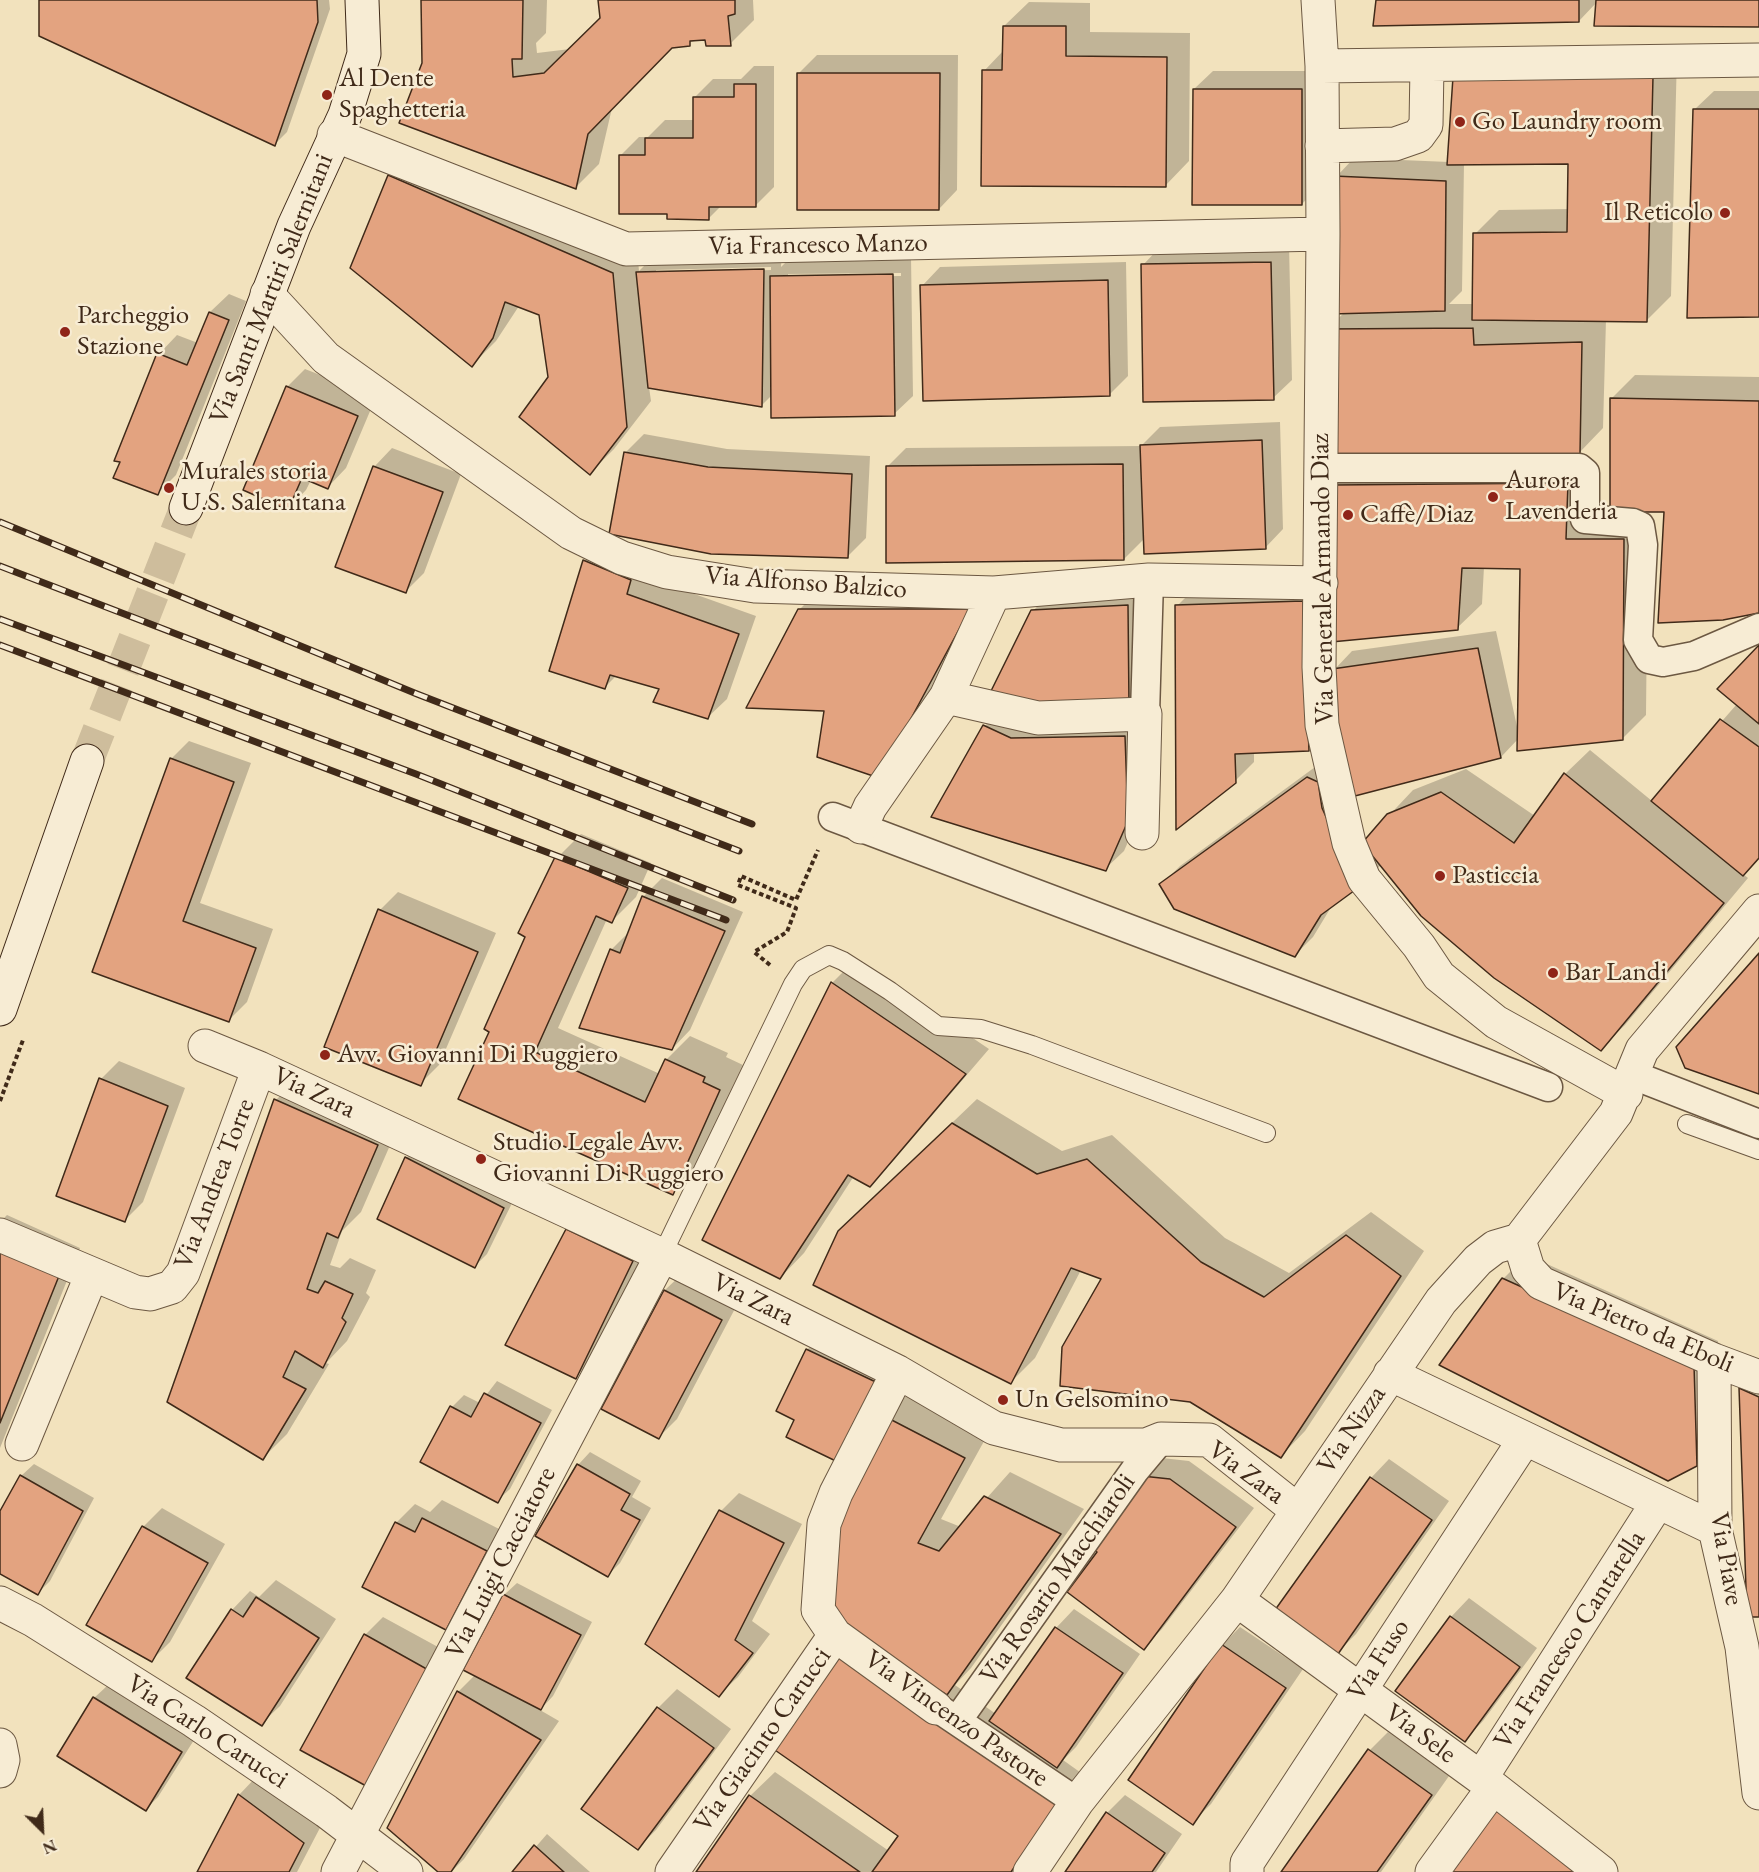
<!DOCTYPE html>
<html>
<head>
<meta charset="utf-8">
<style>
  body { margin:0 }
  #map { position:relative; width:1759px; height:1872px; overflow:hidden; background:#f2e2bd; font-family:"EB Garamond",serif }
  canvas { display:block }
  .north { position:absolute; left:12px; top:1800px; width:60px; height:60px; -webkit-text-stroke:4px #f7ecd4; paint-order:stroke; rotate:156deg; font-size:16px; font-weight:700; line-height:24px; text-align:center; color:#402a19 }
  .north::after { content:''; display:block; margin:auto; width:21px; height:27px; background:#402a19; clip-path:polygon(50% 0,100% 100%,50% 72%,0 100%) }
</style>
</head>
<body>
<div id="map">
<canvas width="1759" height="1872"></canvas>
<div class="north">N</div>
</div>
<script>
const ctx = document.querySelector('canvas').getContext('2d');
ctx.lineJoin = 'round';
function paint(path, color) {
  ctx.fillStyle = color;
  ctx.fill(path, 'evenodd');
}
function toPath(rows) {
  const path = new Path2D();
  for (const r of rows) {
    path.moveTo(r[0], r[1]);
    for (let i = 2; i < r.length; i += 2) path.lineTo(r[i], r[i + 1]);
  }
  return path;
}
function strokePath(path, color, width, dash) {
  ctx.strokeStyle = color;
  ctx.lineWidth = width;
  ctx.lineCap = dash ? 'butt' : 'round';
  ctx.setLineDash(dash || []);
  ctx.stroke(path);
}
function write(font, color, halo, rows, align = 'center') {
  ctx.font = font + ' "EB Garamond",serif';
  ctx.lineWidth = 5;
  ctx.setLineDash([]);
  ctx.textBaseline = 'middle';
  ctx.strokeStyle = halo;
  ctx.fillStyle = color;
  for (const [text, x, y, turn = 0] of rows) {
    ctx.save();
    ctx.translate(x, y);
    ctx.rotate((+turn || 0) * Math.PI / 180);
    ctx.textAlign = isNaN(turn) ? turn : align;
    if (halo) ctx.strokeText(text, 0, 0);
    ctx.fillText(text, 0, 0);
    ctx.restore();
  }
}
const shadow = toPath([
  [41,0,329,0,330,9,287,132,274,145],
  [422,0,547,0,546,33,536,43,537,53,570,49,601,18,600,0,753,0,754,20,730,44,706,38,672,47,612,108,599,164,575,188,424,64],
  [1377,0,1759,0,1759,25,1597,2,1579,21],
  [1029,2,1090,3,1090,32,1190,33,1189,161,1165,186,984,71,1004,50,1004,26],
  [1677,54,1671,296,1647,320,1606,320,1603,428,1579,453,1371,461,1591,459,1589,515,1648,515,1646,715,1622,739,1519,738,1501,757,1334,670,1352,651,1496,631,1518,731,1521,568,1484,567,1482,604,1457,628,1334,486,1361,459,1327,329,1345,312,1336,177,1354,158,1449,162],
  [1570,163,1569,209,1499,210,1475,234,1473,304,1449,304,1462,291,1464,164],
  [817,55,958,55,957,190,939,209,799,73],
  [754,66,774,66,774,187,756,205,722,205,709,218,669,212,621,155,639,137,648,137,665,120,694,120,694,98,713,79,741,79],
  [1213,71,1320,71,1320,185,1302,204,1194,89],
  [1714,91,1759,91,1759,315,1695,109],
  [413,152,637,249,639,271,656,254,782,251,781,267,790,258,911,256,913,396,894,414,773,394,761,406,649,387,651,401,614,449,590,473,549,378,540,314,519,306,496,341,472,365,389,176],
  [771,267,771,270,656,273,656,270],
  [901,273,901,276,788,277,788,274],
  [1289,244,1292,380,1273,398,1143,265,1161,246],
  [1126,262,1128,376,1110,394,922,286,940,267],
  [229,294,246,301,176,475,157,494,159,354,177,335,198,343,210,312],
  [305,369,376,397,346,468,328,487,311,480,306,490,288,509,287,387],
  [1635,375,1759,377,1759,611,1665,510,1611,399],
  [1280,422,1283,529,1265,548,1145,538,1124,559,887,467,906,448,1141,446,1160,427],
  [644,434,727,449,870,456,866,538,847,557,625,453],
  [392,448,461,474,424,573,406,591,374,467],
  [603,542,644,576,756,616,727,699,708,717,661,688,617,675,605,687,551,670,585,561],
  [1321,583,1327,731,1308,749,1254,752,1254,762,1235,781,1177,606,1196,587],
  [1146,587,1147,686,1129,704,1033,611,1051,592],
  [818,591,987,591,897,757,826,709,799,610],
  [1759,647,1759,858,1743,874,1748,878,1625,1025,1600,1049,1381,865,1362,884,1333,904,1313,937,1295,955,1161,885,1180,866,1326,759,1365,841,1413,790,1466,769,1535,816,1565,774,1590,750,1652,801,1737,704],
  [1003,707,1143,718,1146,801,1124,851,1105,869,985,726],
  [189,741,251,763,200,903,273,929,247,1002,229,1020,94,971,171,759],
  [581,834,651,863,636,897,612,921,607,919,558,1028,660,1074,666,1060,690,1036,728,1053,726,1057,743,1065,697,1169,673,1193,491,1031,557,858],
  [662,878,743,912,690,1030,672,1049,611,950,630,931,643,897],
  [398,892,496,933,439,1065,420,1084,380,910],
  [856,959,989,1049,894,1160,869,1185,854,1176,804,1253,780,1278,832,983],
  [119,1061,185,1088,143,1202,125,1220,101,1079],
  [300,1076,401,1120,361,1212,342,1231,330,1265,340,1268,350,1258,376,1270,366,1293,370,1297,347,1341,326,1363,329,1364,287,1434,263,1458,276,1100],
  [977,1099,1062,1151,1112,1135,1225,1238,1289,1273,1371,1212,1424,1251,1305,1431,1281,1456,1104,1279,1081,1270,1035,1358,1011,1382,864,1207],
  [418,1146,516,1195,487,1254,475,1266,406,1158],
  [585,1212,651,1242,594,1359,575,1377,567,1230],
  [7,1215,80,1248,0,1448,0,1222],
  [1527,1255,1718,1341,1721,1440,1696,1465,1503,1279],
  [684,1272,739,1301,677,1419,659,1437,603,1408,665,1290],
  [819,1337,891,1371,854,1450,807,1350],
  [1759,1370,1759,1615,1740,1389],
  [497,1381,552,1410,510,1489,497,1501,452,1407,464,1395,480,1403],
  [910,1392,988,1434,941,1519,961,1527,1010,1472,1084,1509,971,1668,955,1685,996,1714,1056,1628,1074,1609,1140,1654,1076,1747,1063,1760,1084,1775,1016,1872,698,1872,750,1796,775,1772,889,1851,900,1835,844,1649,886,1416],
  [590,1452,641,1481,632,1497,651,1508,620,1563,608,1575,578,1465],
  [1162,1458,1189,1461,1254,1508,1162,1629,1143,1648,1099,1552,1093,1547],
  [1389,1459,1449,1501,1356,1634,1338,1652,1371,1478],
  [34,1464,94,1498,50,1581,38,1593,0,1572,0,1514,21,1476],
  [739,1493,802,1524,752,1621,770,1634,738,1677,719,1695,721,1511],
  [442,1500,505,1532,465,1609,446,1628,364,1586,397,1522,415,1504,430,1512],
  [162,1508,225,1544,170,1642,152,1660,88,1625,143,1527],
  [276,1580,336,1619,280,1706,261,1724,232,1610,250,1591,259,1597],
  [517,1583,592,1622,553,1696,540,1710,559,1721,464,1859,451,1872,440,1872,458,1692,475,1675,504,1595],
  [1469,1598,1537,1648,1483,1721,1465,1740,1451,1617],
  [383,1617,449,1653,368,1785,365,1635],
  [1240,1627,1303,1669,1211,1804,1192,1823,1222,1645],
  [107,1686,194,1740,158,1797,146,1809,94,1698],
  [677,1689,731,1729,656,1830,638,1848,583,1808,658,1708],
  [1388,1732,1449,1776,1381,1872,1283,1872,1370,1750],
  [257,1776,322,1824,297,1872,199,1872,239,1795],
  [1125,1795,1182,1834,1156,1872,1067,1872,1107,1813],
  [547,1834,590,1872,514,1872]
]);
const building = toPath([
  [39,0,317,0,318,22,275,146,39,36,39,0],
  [421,0,523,0,522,59,512,59,513,77,544,73,600,18,598,0,735,0,735,14,728,16,731,46,706,46,705,40,690,41,690,46,672,48,588,134,576,189,399,123,422,63,421,0],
  [1376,0,1579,0,1579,22,1373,26,1376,0],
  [1596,0,1759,0,1759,27,1594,26,1596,0],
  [1003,26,1066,26,1066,56,1167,57,1166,187,981,186,982,70,1002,70,1003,26],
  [797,73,940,73,939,210,797,210,797,73],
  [1453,77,1653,77,1647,322,1472,320,1473,233,1567,232,1568,164,1447,165,1453,77],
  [734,84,756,84,756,207,709,207,709,220,667,219,667,214,619,214,619,155,645,155,645,138,693,138,693,97,734,97,734,84],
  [1193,89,1302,89,1302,205,1192,205,1193,89],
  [1693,109,1759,109,1759,317,1687,318,1693,109],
  [388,175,613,273,627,427,590,475,519,417,548,377,539,315,505,302,493,338,472,367,350,268,388,175],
  [1334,176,1446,181,1445,311,1331,314,1334,176],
  [1271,262,1274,400,1143,402,1141,264,1271,262],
  [764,269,762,407,648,388,636,272,764,269],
  [893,274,895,416,771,418,770,276,893,274],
  [1108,280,1110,396,923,401,920,285,1108,280],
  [209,312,229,320,158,495,113,478,120,462,114,461,157,353,187,365,209,312],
  [1473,328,1474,345,1582,342,1580,454,1326,461,1326,329,1473,328],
  [286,386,358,416,328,489,302,478,288,510,243,490,286,386],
  [1610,398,1759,401,1759,613,1723,620,1658,623,1664,512,1610,512,1610,398],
  [1262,440,1266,549,1144,554,1140,445,1262,440],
  [624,452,708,467,852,474,848,558,711,554,609,534,624,452],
  [1123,464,1124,560,886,563,886,466,1123,464],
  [373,466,443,492,406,593,335,567,373,466],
  [1568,483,1566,539,1624,539,1623,740,1517,751,1520,569,1462,568,1458,630,1331,642,1332,485,1568,483],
  [583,560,631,580,627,594,739,634,708,719,653,702,659,689,610,675,605,689,549,671,583,560],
  [1303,601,1309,751,1235,754,1236,783,1176,830,1175,605,1303,601],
  [1128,605,1129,706,1011,704,991,691,1031,610,1128,605],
  [798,609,970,609,879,778,817,757,824,711,746,708,798,609],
  [1759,645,1759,724,1717,689,1759,645],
  [1478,648,1501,758,1351,797,1336,737,1332,669,1478,648],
  [1720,719,1759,747,1759,858,1743,876,1651,801,1720,719],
  [983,725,1011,738,1125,736,1128,821,1106,871,931,817,983,725],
  [170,758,234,782,183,921,256,948,229,1022,92,972,170,758],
  [1564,773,1724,903,1601,1051,1494,978,1421,916,1362,843,1387,814,1441,792,1514,843,1564,773],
  [1307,777,1318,782,1322,808,1341,850,1362,885,1321,915,1295,957,1174,909,1159,884,1307,777],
  [555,857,628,888,612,923,596,916,535,1052,645,1102,665,1059,705,1077,703,1082,720,1090,673,1195,458,1099,489,1032,484,1029,525,937,518,933,555,857],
  [642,896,725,931,672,1050,579,1028,610,949,620,953,642,896],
  [378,909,478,952,421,1086,324,1047,378,909],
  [1759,953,1759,1094,1685,1068,1676,1047,1759,953],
  [831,982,966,1074,870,1187,848,1175,780,1279,702,1240,831,982],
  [99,1078,168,1106,125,1222,56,1196,99,1078],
  [274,1099,378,1145,338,1238,327,1233,307,1289,318,1293,325,1281,353,1294,342,1318,346,1322,323,1368,295,1351,283,1377,306,1389,263,1460,167,1402,274,1099],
  [952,1123,1037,1174,1087,1159,1201,1262,1264,1297,1346,1235,1401,1276,1281,1458,1190,1402,1060,1386,1062,1347,1101,1279,1071,1268,1011,1384,813,1285,838,1231,952,1123],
  [405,1157,504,1208,475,1268,377,1219,405,1157],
  [566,1229,633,1261,576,1379,505,1345,566,1229],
  [0,1238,63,1266,0,1423,0,1238],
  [1502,1278,1694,1365,1697,1466,1668,1481,1439,1365,1502,1278],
  [664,1290,722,1320,659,1439,601,1409,664,1290],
  [806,1349,880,1384,842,1464,786,1437,794,1420,776,1411,806,1349],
  [1739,1388,1759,1397,1759,1617,1747,1617,1739,1388],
  [484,1393,541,1423,498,1503,420,1462,450,1406,471,1417,484,1393],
  [884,1416,965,1458,918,1543,939,1551,984,1496,1061,1534,947,1695,835,1626,832,1519,884,1416],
  [577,1464,630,1494,621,1510,640,1520,608,1577,535,1536,577,1464],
  [20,1475,83,1511,38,1595,0,1574,0,1511,20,1475],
  [1142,1476,1170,1479,1236,1527,1144,1650,1067,1592,1097,1552,1091,1547,1142,1476],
  [1370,1477,1432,1520,1338,1654,1275,1610,1370,1477],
  [719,1510,784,1543,735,1640,753,1653,719,1697,645,1644,719,1510],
  [422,1518,487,1551,446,1630,362,1587,395,1522,415,1532,422,1518],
  [142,1526,208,1563,152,1662,86,1625,142,1526],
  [503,1594,581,1635,541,1710,463,1670,503,1594],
  [256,1597,319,1638,262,1726,186,1678,231,1609,243,1617,256,1597],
  [1450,1616,1520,1667,1465,1742,1395,1691,1450,1616],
  [1055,1627,1123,1673,1057,1768,989,1721,1055,1627],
  [364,1634,432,1672,368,1787,300,1750,364,1634],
  [1221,1644,1286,1688,1193,1825,1128,1780,1221,1644],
  [843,1648,1061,1799,1011,1872,872,1872,898,1836,772,1748,843,1648],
  [457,1691,541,1740,451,1872,438,1872,387,1828,457,1691],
  [93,1697,182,1752,146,1811,57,1756,93,1697],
  [657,1707,714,1748,638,1850,581,1809,657,1707],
  [1368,1749,1432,1795,1377,1872,1281,1872,1368,1749],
  [238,1794,304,1843,289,1872,197,1872,238,1794],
  [749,1795,860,1872,696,1872,749,1795],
  [1496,1809,1587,1872,1451,1872,1496,1809],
  [1106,1812,1165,1853,1152,1872,1065,1872,1106,1812],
  [534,1845,564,1872,512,1872,534,1845]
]);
const secondaryTunnel = toPath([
  [87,761,186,508]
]);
const path = toPath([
  [770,965,754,952,787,932,796,908,738,885,741,876,796,900,818,850],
  [0,1101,23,1040]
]);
const service = toPath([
  [1687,1124,1759,1150],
  [662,1255,793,984,803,969,829,955,843,961,890,991,938,1026,981,1029,1032,1045,1266,1133]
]);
const pedestrian = toPath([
  [1321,468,1579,468,1585,473,1585,519,1633,523,1640,526,1643,545,1638,640,1649,659,1663,662,1694,656,1759,628],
  [1145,714,1149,580],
  [833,817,1548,1087],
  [1633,1075,1759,1124],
  [942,1711,1077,1802],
  [957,1721,1135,1470,1161,1439]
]);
const minor = toPath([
  [1318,0,1322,66,1323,234,1319,667,1322,725,1349,843,1364,879,1419,946,1439,976,1496,1022,1626,1094],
  [1322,66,1759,60],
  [334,135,626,249,1323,234],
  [1322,146,1395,144,1418,136,1426,125,1427,66],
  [267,294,326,358,571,533,622,558,667,572,755,586,994,593,1149,580,1321,583],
  [946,697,1038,718,1145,714,1142,833],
  [861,827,870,807,946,697,994,593],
  [205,1046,259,1068,662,1255,898,1372,994,1428,1061,1445,1146,1445,1161,1439,1209,1440,1297,1510],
  [0,1235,135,1292,150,1294,172,1287,183,1273,259,1068],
  [1519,1240,1528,1269,1541,1283,1714,1360,1759,1377],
  [1714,1360,1715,1529,1742,1647,1759,1793],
  [1390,1374,1715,1529],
  [22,1444,92,1274],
  [1237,1600,1481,1778,1601,1872],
  [0,1603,33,1620,194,1721,326,1811,406,1872],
  [835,1635,936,1708],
  [0,1745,3,1760,0,1771],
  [1481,1778,1658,1502],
  [338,1872,662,1255],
  [672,1872,835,1635,818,1610,824,1524,836,1493,898,1372],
  [1030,1872,1077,1802,1237,1600,1441,1301,1478,1260,1495,1247,1519,1240,1616,1113,1642,1050,1759,911],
  [1247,1872,1247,1863,1517,1451],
  [1432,1872,1493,1788]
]);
const secondary = toPath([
  [186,508,294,226,345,115,364,54,362,0],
  [0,1009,87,761]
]);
const rail = toPath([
  [0,522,417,694,752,824],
  [0,566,739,851],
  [0,619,416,774,733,900],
  [0,645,726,920]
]);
const markers = [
  [327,95,6,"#8f2418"],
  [1460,122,6,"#8f2418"],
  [1725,213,6,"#8f2418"],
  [65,332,6,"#8f2418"],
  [169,488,6,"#8f2418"],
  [1493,497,6,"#8f2418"],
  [1348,515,6,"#8f2418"],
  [1440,876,6,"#8f2418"],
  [1553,973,6,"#8f2418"],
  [325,1055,6,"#8f2418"],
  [481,1159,6,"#8f2418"],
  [1003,1400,6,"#8f2418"]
];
const poiNames = [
  ["Al Dente",339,79],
  ["Spaghetteria",339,110],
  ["Go Laundry room",1472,122],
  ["Il Reticolo",1713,213,"right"],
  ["Parcheggio",77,316],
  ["Stazione",77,347],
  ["Murales storia",181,472],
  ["U.S. Salernitana",181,503],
  ["Aurora",1505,481],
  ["Lavenderia",1505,512],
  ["Caffè/Diaz",1360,515],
  ["Pasticcia",1452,876],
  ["Bar Landi",1565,973],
  ["Avv. Giovanni Di Ruggiero",337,1055],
  ["Studio Legale Avv.",493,1143],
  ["Giovanni Di Ruggiero",493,1174],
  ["Un Gelsomino",1015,1400]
];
const streetNames = [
  ["Via Francesco Manzo",818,245,-1],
  ["Via Santi Martiri Salernitani",272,289,-68],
  ["Via Generale Armando Diaz",1323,579,-91],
  ["Via Alfonso Balzico",806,583,4],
  ["Via Zara",314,1093,25],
  ["Via Andrea Torre",215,1184,-69],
  ["Via Zara",753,1300,26],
  ["Via Pietro da Eboli",1643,1328,23],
  ["Via Nizza",1352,1430,-56],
  ["Via Zara",1246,1473,36],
  ["Via Piave",1726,1559,80],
  ["Via Luigi Cacciatore",501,1563,-63],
  ["Via Rosario Macchiaroli",1058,1579,-55],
  ["Via Francesco Cantarella",1570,1640,-57],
  ["Via Fuso",1379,1660,-57],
  ["Via Vincenzo Pastore",956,1719,35],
  ["Via Carlo Carucci",207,1732,33],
  ["Via Sele",1420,1734,36],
  ["Via Giacinto Carucci",763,1740,-55]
];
paint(shadow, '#0003');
paint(building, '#e3a380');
strokePath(building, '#402a19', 1.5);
strokePath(secondaryTunnel, '#cebd9c', 33, [33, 16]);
strokePath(service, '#6c5842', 20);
strokePath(pedestrian, '#6c5842', 31);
strokePath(minor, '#6c5842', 35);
strokePath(secondary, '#402a19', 35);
strokePath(path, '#402a19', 4, [4.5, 3]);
strokePath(service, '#f7ecd4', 18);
strokePath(pedestrian, '#f7ecd4', 28);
strokePath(minor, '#f7ecd4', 33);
strokePath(secondary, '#f7ecd4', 33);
strokePath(rail, '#402a19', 7);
strokePath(rail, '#f7ecd4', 4.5, [14]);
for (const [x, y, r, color] of markers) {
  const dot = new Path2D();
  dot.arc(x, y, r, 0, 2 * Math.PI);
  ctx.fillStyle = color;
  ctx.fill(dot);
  strokePath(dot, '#f7ecd4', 2);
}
write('27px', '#402a19', '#f7ecd4', poiNames, 'left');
write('27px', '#402a19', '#f7ecd4', streetNames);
</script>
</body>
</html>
